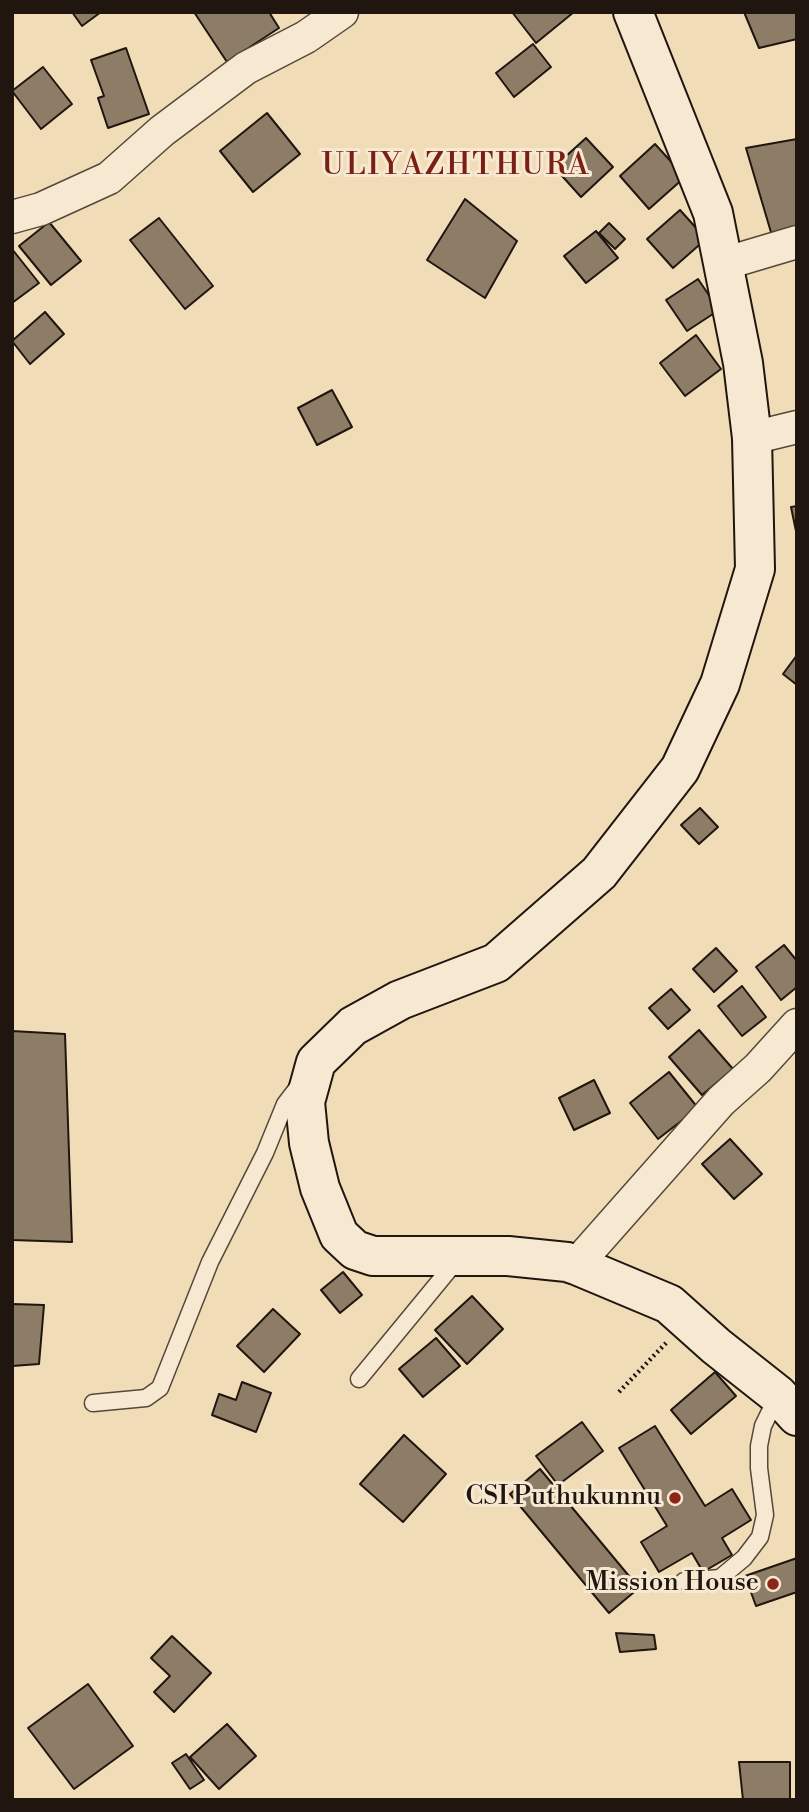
<!DOCTYPE html>
<html>
<head>
<meta charset="utf-8">
<style>
  body { margin:0 }
  #map { position:relative; width:809px; height:1812px; overflow:hidden; background:#f1dcb8; font-family:"Libre Bodoni",serif }
  canvas { display:block }
  .frame { position:absolute; inset:0; border:14px solid #20160f; pointer-events:none }
</style>
</head>
<body>
<div id="map">
<canvas width="809" height="1812"></canvas>
<div class="frame"></div>
</div>
<script>
const ctx = document.querySelector('canvas').getContext('2d');
ctx.lineJoin = 'round';
function paint(path, color) {
  ctx.fillStyle = color;
  ctx.fill(path, 'evenodd');
}
function toPath(rows) {
  const path = new Path2D();
  for (const r of rows) {
    path.moveTo(r[0], r[1]);
    for (let i = 2; i < r.length; i += 2) path.lineTo(r[i], r[i + 1]);
  }
  return path;
}
function strokePath(path, color, width, dash) {
  ctx.strokeStyle = color;
  ctx.lineWidth = width;
  ctx.lineCap = dash ? 'butt' : 'round';
  ctx.setLineDash(dash || []);
  ctx.stroke(path);
}
function write(font, color, halo, rows, align = 'center') {
  ctx.font = font + ' "Libre Bodoni",serif';
  ctx.lineWidth = 6;
  ctx.setLineDash([]);
  ctx.textBaseline = 'middle';
  ctx.strokeStyle = halo;
  ctx.fillStyle = color;
  for (const [text, x, y, turn = 0] of rows) {
    ctx.save();
    ctx.translate(x, y);
    ctx.rotate((+turn || 0) * Math.PI / 180);
    ctx.textAlign = isNaN(turn) ? turn : align;
    if (halo) ctx.strokeText(text, 0, 0);
    ctx.fillText(text, 0, 0);
    ctx.restore();
  }
}
const building = toPath([
  [72,12,101,12,82,26,72,12],
  [194,12,269,12,279,28,227,62,194,12],
  [512,12,574,12,536,43,512,12],
  [744,12,797,12,797,39,759,48,744,12],
  [533,44,551,67,514,97,496,73,533,44],
  [126,48,149,114,108,128,98,98,104,96,91,60,126,48],
  [43,67,72,104,41,129,12,91,43,67],
  [267,113,300,154,253,192,220,151,267,113],
  [586,138,613,167,581,197,554,167,586,138],
  [797,139,797,232,773,239,746,148,797,139],
  [655,144,685,177,649,209,620,176,655,144],
  [465,199,517,241,485,298,427,260,465,199],
  [680,210,706,239,673,268,647,239,680,210],
  [159,218,213,286,185,309,130,240,159,218],
  [49,222,81,261,51,285,19,246,49,222],
  [609,223,625,239,615,249,599,233,609,223],
  [596,231,618,258,586,283,564,256,596,231],
  [12,249,39,283,12,303,12,249],
  [698,279,719,310,687,331,666,300,698,279],
  [45,312,64,334,30,364,12,341,45,312],
  [696,335,721,369,685,396,660,363,696,335],
  [332,390,352,427,317,445,298,408,332,390],
  [797,506,797,536,791,507,797,506],
  [797,655,797,685,783,674,797,655],
  [700,808,718,827,699,844,681,825,700,808],
  [784,945,797,961,797,987,781,1000,756,967,784,945],
  [716,948,737,971,714,992,693,969,716,948],
  [742,986,766,1017,742,1036,718,1006,742,986],
  [671,989,690,1010,668,1029,649,1008,671,989],
  [699,1030,733,1069,702,1095,669,1057,699,1030],
  [12,1031,65,1034,72,1242,12,1240,12,1031],
  [669,1072,698,1108,658,1139,630,1103,669,1072],
  [594,1080,610,1113,574,1130,559,1098,594,1080],
  [730,1139,762,1174,734,1199,702,1164,730,1139],
  [343,1272,362,1295,340,1313,321,1290,343,1272],
  [472,1296,503,1329,467,1364,435,1330,472,1296],
  [12,1304,44,1305,39,1364,12,1366,12,1304],
  [273,1309,300,1334,264,1372,237,1346,273,1309],
  [436,1338,460,1366,423,1397,399,1369,436,1338],
  [715,1372,736,1396,691,1434,671,1410,715,1372],
  [242,1382,271,1393,256,1432,212,1415,219,1394,236,1400,242,1382],
  [582,1422,603,1451,558,1485,536,1456,582,1422],
  [655,1426,705,1506,732,1489,751,1520,722,1538,732,1555,703,1572,692,1553,659,1572,641,1542,667,1526,619,1448,655,1426],
  [404,1435,446,1474,403,1522,360,1484,404,1435],
  [540,1469,639,1588,609,1613,510,1494,540,1469],
  [797,1558,797,1592,756,1606,745,1576,797,1558],
  [616,1633,654,1635,656,1649,620,1652,616,1633],
  [172,1636,211,1673,174,1712,154,1692,170,1676,151,1658,172,1636],
  [88,1684,133,1746,74,1789,28,1728,88,1684],
  [227,1724,256,1756,219,1789,190,1757,227,1724],
  [186,1754,204,1780,190,1789,172,1763,186,1754],
  [739,1762,790,1762,790,1800,743,1800,739,1762]
]);
const path = toPath([
  [619,1392,666,1343]
]);
const service = toPath([
  [359,1379,457,1260],
  [93,1403,146,1398,160,1388,210,1262,265,1153,285,1104,298,1087],
  [684,1581,720,1578,744,1558,760,1537,765,1515,759,1468,759,1446,763,1426,778,1395]
]);
const minor = toPath([
  [12,217,41,209,109,178,162,131,246,68,306,37,342,12],
  [723,264,797,242],
  [752,438,797,427],
  [576,1265,721,1101,758,1068,797,1025]
]);
const secondary = toPath([
  [633,12,713,213,743,363,752,438,755,569,720,684,680,769,599,873,496,963,400,1000,353,1026,316,1062,305,1102,309,1143,320,1188,339,1235,355,1250,373,1256,508,1256,567,1262,576,1265,669,1304,716,1346,778,1395,797,1416]
]);
const markers = [
  [675,1498,7,"#8f2418"],
  [773,1584,7,"#8f2418"]
];
const poiNames = [
  ["CSI Puthukunnu",661,1498],
  ["Mission House",759,1584]
];
const quarterNames = [
  ["ULIYAZHTHURA",456,167]
];
paint(building, '#8d7d67');
strokePath(building, '#20160f', 2);
strokePath(service, '#544839', 19);
strokePath(minor, '#544839', 35);
strokePath(secondary, '#20160f', 42);
strokePath(path, '#20160f', 4.5, [2, 3.5]);
strokePath(service, '#f6e8d1', 16);
strokePath(minor, '#f6e8d1', 32);
strokePath(secondary, '#f6e8d1', 38);
for (const [x, y, r, color] of markers) {
  const dot = new Path2D();
  dot.arc(x, y, r, 0, 2 * Math.PI);
  ctx.fillStyle = color;
  ctx.fill(dot);
  strokePath(dot, '#f6e8d1', 2.5);
}
write('26px', '#20160f', '#f6e8d1', poiNames, 'right');
ctx.letterSpacing = '2px';
write('30px', '#7a1f14', '#f6e8d1', quarterNames);
ctx.letterSpacing = '0px';
</script>
</body>
</html>
